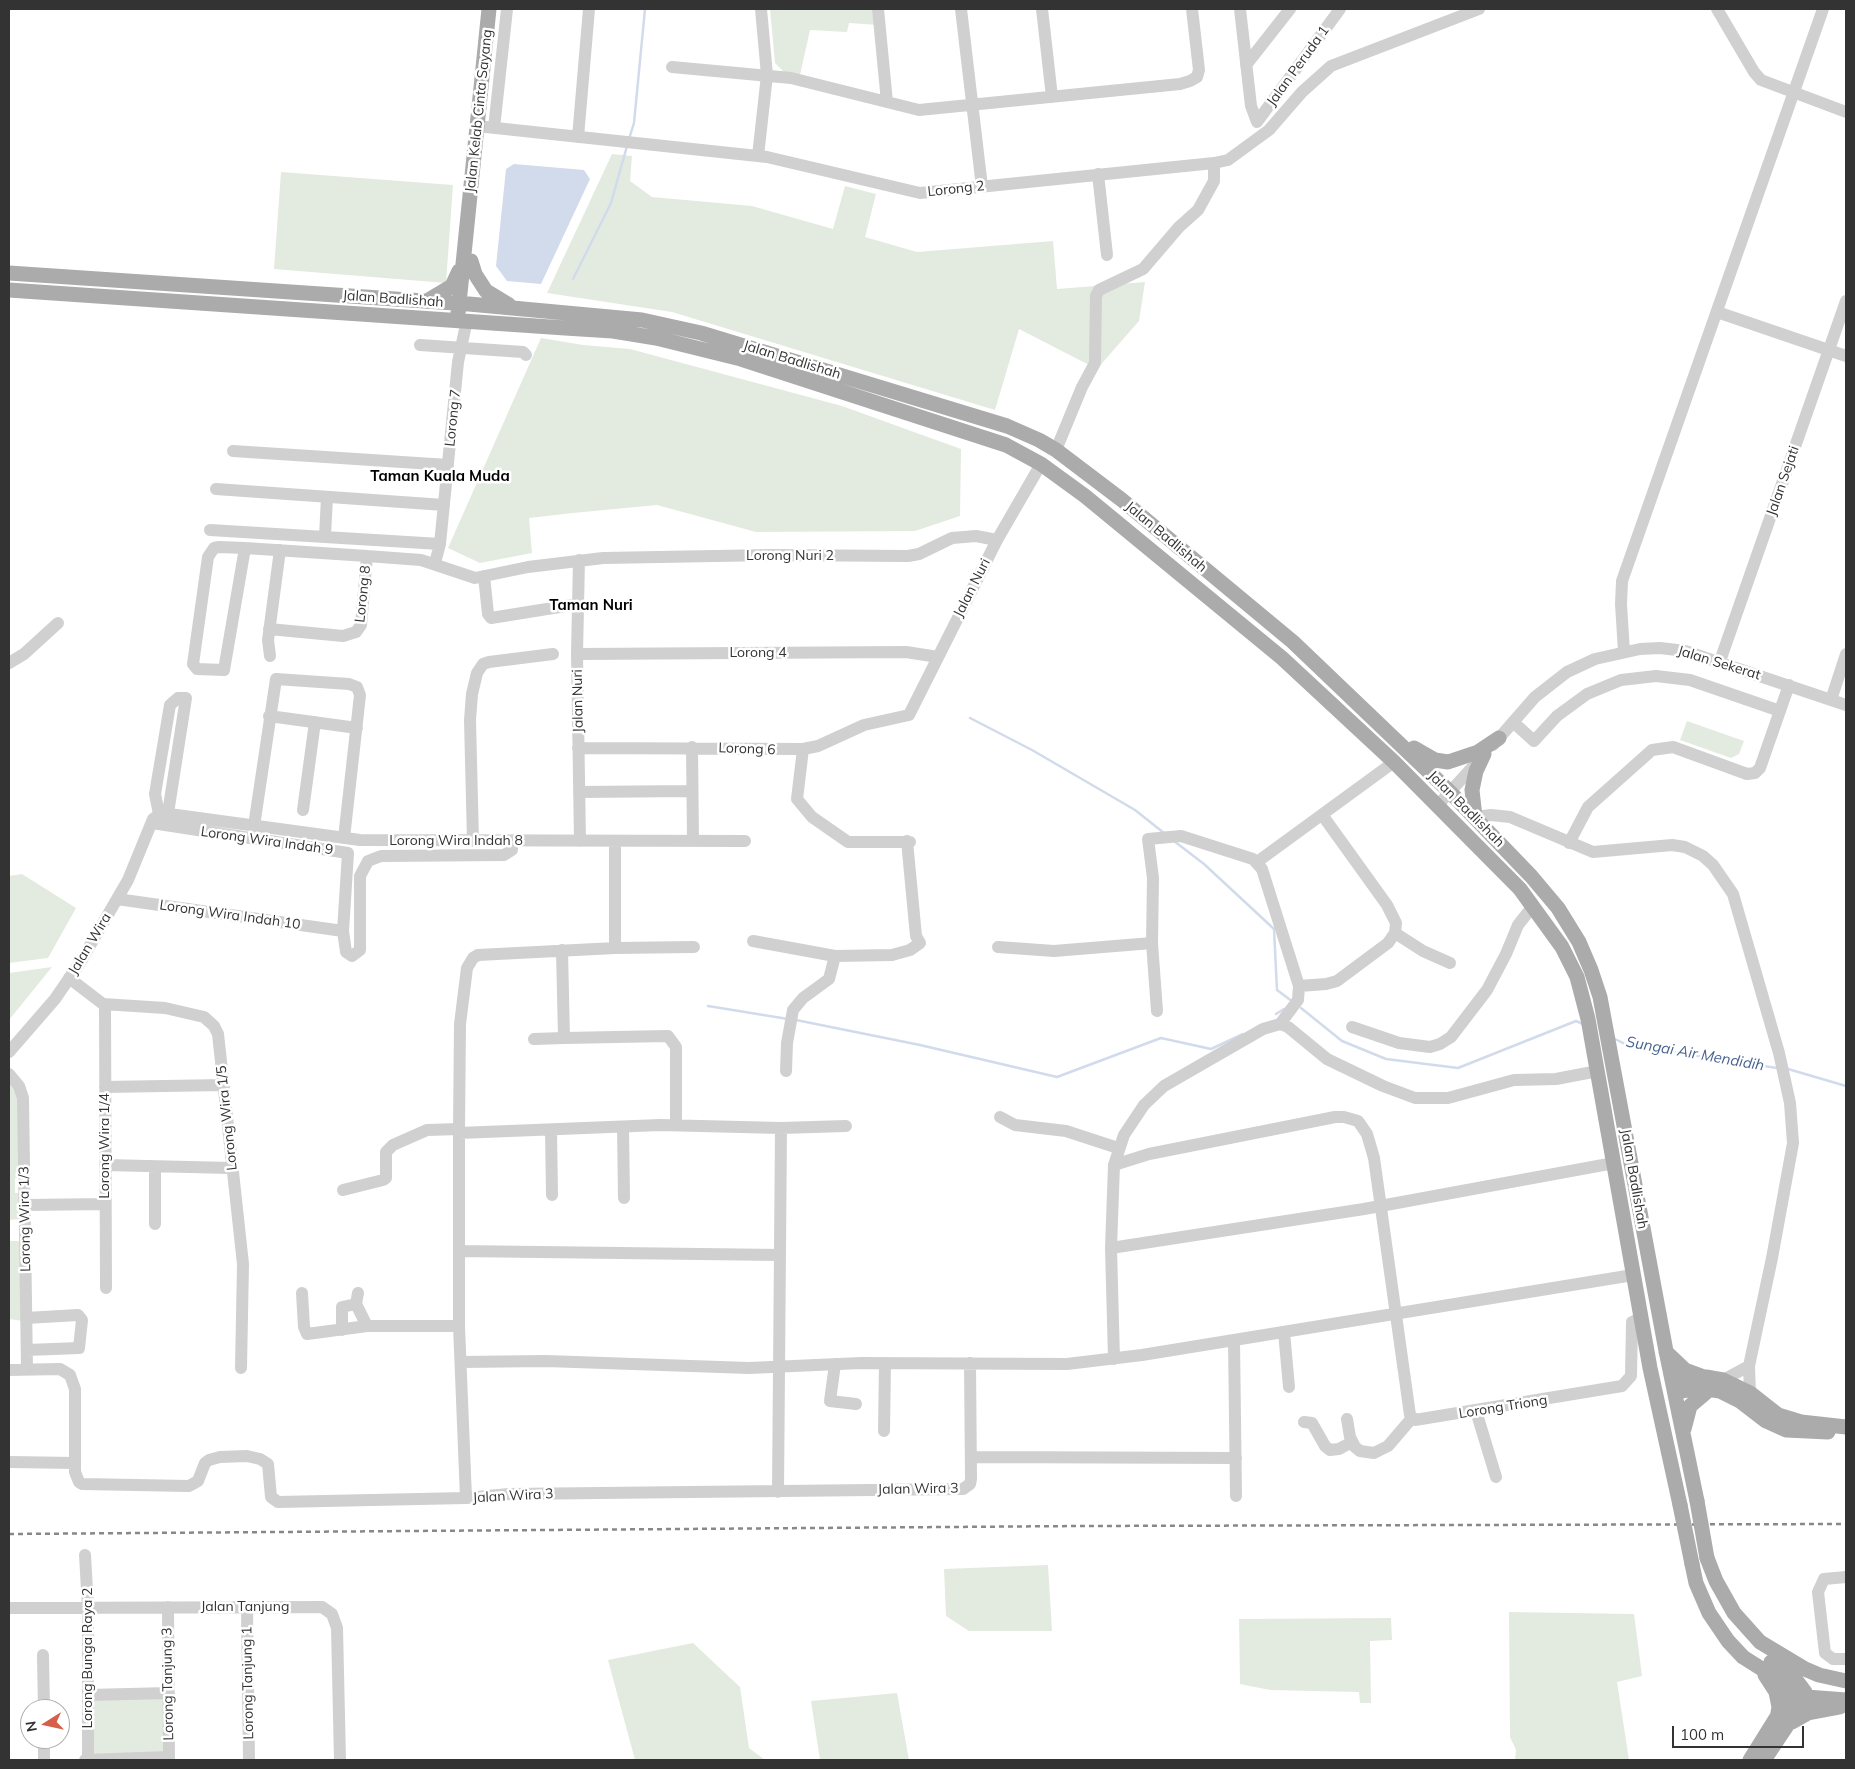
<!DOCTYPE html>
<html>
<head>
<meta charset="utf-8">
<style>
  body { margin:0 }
  #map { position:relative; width:1855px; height:1769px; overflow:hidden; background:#fff; font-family:Mulish,sans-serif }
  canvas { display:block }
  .frame { position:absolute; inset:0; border:10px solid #333; pointer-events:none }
  .north { position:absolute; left:20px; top:1699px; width:50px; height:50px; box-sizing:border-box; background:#fff; border:1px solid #adadad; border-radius:50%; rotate:260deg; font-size:14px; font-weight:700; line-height:20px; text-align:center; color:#333 }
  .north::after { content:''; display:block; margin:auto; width:18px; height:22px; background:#d65f49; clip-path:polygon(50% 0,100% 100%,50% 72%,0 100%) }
  .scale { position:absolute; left:1672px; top:1726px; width:132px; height:22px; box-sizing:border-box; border:2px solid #333; border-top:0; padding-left:6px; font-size:15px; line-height:18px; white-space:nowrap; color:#333; -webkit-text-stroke:4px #fff; paint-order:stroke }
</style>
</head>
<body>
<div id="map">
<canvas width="1855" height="1769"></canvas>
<div class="frame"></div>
<div class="north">N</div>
<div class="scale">100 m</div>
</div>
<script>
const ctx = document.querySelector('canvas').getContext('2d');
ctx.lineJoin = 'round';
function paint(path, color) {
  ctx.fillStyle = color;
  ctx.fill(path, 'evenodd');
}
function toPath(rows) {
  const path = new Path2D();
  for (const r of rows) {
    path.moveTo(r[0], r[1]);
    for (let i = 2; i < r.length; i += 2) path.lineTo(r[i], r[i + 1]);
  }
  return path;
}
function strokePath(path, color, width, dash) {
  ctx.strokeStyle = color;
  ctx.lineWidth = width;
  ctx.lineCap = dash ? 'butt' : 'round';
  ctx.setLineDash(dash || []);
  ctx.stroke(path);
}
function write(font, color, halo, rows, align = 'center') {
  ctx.font = font + ' Mulish,sans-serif';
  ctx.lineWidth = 5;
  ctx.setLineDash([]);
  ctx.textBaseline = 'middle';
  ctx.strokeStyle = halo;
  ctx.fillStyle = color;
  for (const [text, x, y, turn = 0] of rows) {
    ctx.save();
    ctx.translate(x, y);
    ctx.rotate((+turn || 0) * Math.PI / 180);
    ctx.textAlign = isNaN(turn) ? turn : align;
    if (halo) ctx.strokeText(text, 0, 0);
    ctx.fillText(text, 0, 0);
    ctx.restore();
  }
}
const green = toPath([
  [770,9,876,9,878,25,849,23,847,32,810,30,800,75,784,72,775,63],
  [612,154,632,156,630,181,652,197,752,206,833,229,845,186,876,194,865,237,917,252,1053,241,1057,289,1145,282,1139,321,1097,369,1019,329,995,410,672,312,547,293],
  [281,172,453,185,446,283,274,269],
  [541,338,583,345,630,349,842,406,961,449,960,516,915,531,756,532,657,505,573,513,529,518,532,553,480,563,448,548],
  [1687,721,1744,741,1739,754,1731,758,1680,740],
  [22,874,76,908,48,958,9,963,9,876],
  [52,967,9,1020,9,973],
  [9,1082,19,1093,21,1178,15,1178,15,1193,20,1193,20,1219,9,1220],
  [9,1241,21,1241,23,1321,9,1319],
  [1048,1565,1052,1631,969,1631,946,1616,944,1569],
  [1509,1612,1634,1614,1642,1676,1617,1682,1629,1760,1515,1760,1516,1750,1510,1737],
  [1391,1618,1392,1640,1370,1641,1371,1703,1360,1703,1359,1692,1270,1690,1240,1684,1239,1619],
  [693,1643,740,1687,749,1748,765,1760,635,1760,608,1660],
  [897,1693,909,1760,820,1760,811,1701],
  [163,1696,164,1754,92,1756,92,1698]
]);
const water = toPath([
  [514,164,584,170,590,179,541,284,507,281,496,266,506,169]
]);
const stream = toPath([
  [629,139,634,123,645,9],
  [573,279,611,203,627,146],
  [970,718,1032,750,1135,810,1164,833],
  [1174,841,1204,864,1274,929,1277,990,1293,1002],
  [708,1006,788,1019],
  [1301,1008,1342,1041,1386,1059,1458,1068,1576,1021,1583,1024],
  [1276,1014,1284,1009],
  [796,1020,920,1045,1057,1077,1161,1038,1211,1049,1243,1034],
  [1613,1038,1627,1045,1777,1068],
  [1788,1069,1846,1086]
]);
const minor = toPath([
  [878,9,887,102],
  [961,9,982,187],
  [1042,9,1052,97],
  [1240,9,1251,106,1257,122,1340,9],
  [1717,9,1754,72,1761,80,1846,112],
  [1246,65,1290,9],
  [672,67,791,78,919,110,1180,84,1190,81,1197,77,1199,70,1192,9],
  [477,126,767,157,920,193,1214,163,1228,160,1269,130,1302,92,1331,66,1479,9],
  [494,128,507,9],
  [578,137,589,9],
  [758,156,767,75,761,9],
  [1098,174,1107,255],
  [1717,312,1846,356],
  [420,345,523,352,526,355],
  [1056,450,1082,387,1095,363,1096,296,1099,290,1143,269,1179,227,1198,210,1214,181,1214,163],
  [233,451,448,465],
  [216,489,444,505],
  [210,530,440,544],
  [325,536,327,497],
  [245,548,224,670,197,669,193,664,208,557,214,548,219,547,245,548,367,556,421,560,475,578,528,567,603,558,771,555,908,556,919,554,952,538,976,536,997,540],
  [579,560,577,654,580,841],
  [435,563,440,544,458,362,467,320],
  [484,576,488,614,491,618,578,604],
  [269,629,343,636,356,632,361,625,367,556],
  [1624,652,1621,604,1622,581,1823,9],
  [577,654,906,652,938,657],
  [270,656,268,640,280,550],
  [1720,661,1846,301],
  [9,663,24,654,58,623],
  [1831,700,1846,654],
  [269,716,357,728],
  [1513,722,1534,741,1557,716,1587,694,1621,680,1656,676,1690,680,1780,711],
  [1493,745,1535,697,1567,672,1595,659,1640,649,1660,648,1685,651,1846,705],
  [692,747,693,841],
  [578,748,803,749,818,746,864,725,909,715,997,540,1041,464],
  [803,749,797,799,812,817,848,842,910,842],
  [579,792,692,791],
  [1438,805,1479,760],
  [303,810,315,722],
  [159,814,155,794,170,705,178,698,186,698,168,813],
  [1475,817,1491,815,1510,817,1593,852,1672,845,1685,847,1703,856,1713,865,1733,894,1779,1053,1790,1103,1793,1143,1772,1258,1749,1366,1750,1393],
  [152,823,348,853,343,931,346,952,352,956,360,950,360,876,368,861,381,856,504,855,512,850,512,841],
  [254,826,276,679,349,684,357,687,360,695,344,838],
  [473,841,470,720,472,694,477,673,483,664,489,662,553,654],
  [1569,843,1588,807,1652,750,1673,747,1747,774,1755,773,1760,768,1789,685],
  [1257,862,1394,762],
  [117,899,343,931],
  [1395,933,1423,951,1450,963],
  [753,941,835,956,892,955,910,950,920,943,916,936,907,841],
  [998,947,1054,951,1152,943],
  [615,948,615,842],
  [562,950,564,1038,668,1036,676,1047,676,1125],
  [69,978,103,1004,165,1008,204,1017,214,1026,218,1034,243,1264,241,1368],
  [1299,986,1326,984,1337,981,1388,943,1395,933,1396,923,1387,905,1323,816],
  [105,1005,106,1288],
  [1157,1011,1152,943,1153,878,1148,839,1181,836,1253,859,1262,869,1299,986,1298,1000,1280,1024],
  [1352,1027,1399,1043,1430,1047,1440,1044,1451,1037,1487,990,1506,954,1518,925,1533,906],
  [534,1039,564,1038],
  [9,1052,55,999,81,961,128,880,153,819,162,813,360,840,745,841],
  [786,1071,787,1043,793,1010,803,998,829,979,835,956],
  [9,1074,19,1086,23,1098,27,1369],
  [105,1087,224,1085],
  [1000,1117,1015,1125,1066,1131,1118,1148],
  [623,1127,624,1198],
  [551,1130,552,1195],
  [459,1133,660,1125,781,1128,846,1126],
  [105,1165,231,1168],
  [1114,1165,1149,1154,1335,1117,1344,1117,1358,1121,1367,1134,1374,1158,1410,1415,1415,1420,1622,1386,1631,1376,1632,1322,1640,1318],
  [155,1167,155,1224],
  [343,1190,383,1180,386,1178,386,1152,393,1145,427,1130,459,1129],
  [25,1205,105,1204],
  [1111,1248,1364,1209,1614,1163],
  [459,1251,780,1255],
  [302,1293,304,1327,307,1334,367,1326,459,1326],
  [358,1293,356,1304,367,1326],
  [26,1318,78,1315,82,1320,79,1348,27,1350],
  [342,1330,342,1307,356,1304],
  [1284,1332,1289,1387],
  [1234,1340,1236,1496],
  [1114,1359,1111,1248,1114,1165,1124,1135,1144,1105,1164,1086,1263,1029,1280,1024,1288,1027,1327,1059,1383,1086,1415,1098,1448,1098,1514,1080,1556,1079,1598,1071],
  [461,1362,546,1361,749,1368,861,1363,1067,1364,1142,1355,1633,1275],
  [835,1364,830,1401,856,1404],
  [9,1370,60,1369,70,1375,75,1389,75,1472,79,1482,82,1484,189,1486,198,1481,205,1463,209,1460,220,1457,247,1456,260,1459,268,1464,271,1497,278,1502,466,1498,509,1494,963,1489,970,1484,971,1479,970,1363],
  [1723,1380,1749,1366],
  [1476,1411,1496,1477],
  [1347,1419,1350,1437,1355,1447,1360,1451,1374,1453,1388,1446,1412,1418],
  [1304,1422,1312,1423,1325,1446,1330,1450,1339,1449,1352,1442],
  [884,1431,885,1363],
  [972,1457,1236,1458],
  [9,1462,75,1463],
  [778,1492,781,1128],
  [466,1498,459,1326,459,1129,460,1024,467,968,473,958,478,955,615,948,694,947],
  [85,1555,88,1608,88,1760],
  [1846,1577,1824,1579,1818,1592,1825,1653,1833,1659,1846,1659],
  [168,1607,169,1760],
  [247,1607,249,1760],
  [9,1608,322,1607,332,1614,337,1628,340,1760],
  [43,1655,44,1709],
  [89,1695,169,1693],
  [44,1739,44,1760],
  [85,1760,169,1757]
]);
const major = toPath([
  [471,261,475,274,486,291,509,305],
  [9,273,469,304,642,320,701,333,1007,426,1039,440,1056,450,1122,500,1293,642,1450,792,1531,876,1558,908,1579,942,1591,970,1600,997,1666,1351,1697,1501],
  [9,290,565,328,613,331,656,338,741,359,1006,445,1041,464,1085,496,1282,658,1394,762,1520,889,1562,947,1577,977,1588,1019,1650,1368,1680,1505],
  [427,301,452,286,459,271],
  [458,313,489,9],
  [1414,748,1435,760,1448,762,1478,752,1499,738],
  [1475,817,1472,790,1476,771,1484,754],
  [1666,1352,1685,1370,1704,1377],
  [1673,1383,1706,1377,1723,1380,1750,1393,1778,1415,1801,1422,1846,1427],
  [1683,1391,1699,1388,1720,1391,1740,1401,1766,1421,1786,1430,1828,1432],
  [1684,1429,1690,1406,1710,1389],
  [1707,1558,1716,1581,1734,1613,1760,1642,1805,1669,1819,1675,1846,1681],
  [1692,1564,1696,1583,1709,1613,1728,1641,1743,1657,1806,1697,1846,1700],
  [1771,1662,1793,1676,1805,1692,1806,1697],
  [1765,1675,1776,1692,1779,1707,1777,1719],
  [1792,1722,1808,1713,1840,1707],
  [1750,1760,1793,1691],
  [1764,1760,1806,1697]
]);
const rail = toPath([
  [9,1534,1081,1526,1846,1524]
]);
const majorBridge = toPath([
  [1697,1501,1707,1558],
  [1680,1505,1692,1564]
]);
const streetNames = [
  ["Jalan Peruda 1",1298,66,-54],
  ["Jalan Kelab Cinta Sayang",479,111,-84],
  ["Lorong 2",956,189,-6],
  ["Jalan Badlishah",393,299,4],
  ["Jalan Badlishah",792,360,17],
  ["Lorong 7",453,418,-84],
  ["Jalan Sejati",1783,481,-71],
  ["Jalan Badlishah",1166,537,40],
  ["Lorong Nuri 2",790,556],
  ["Jalan Nuri",972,588,-63],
  ["Lorong 8",363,594,-84],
  ["Lorong 4",758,653],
  ["Jalan Sekerat",1719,663,17],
  ["Jalan Nuri",578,701,-91],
  ["Lorong 6",747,749,2],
  ["Jalan Badlishah",1466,809,45],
  ["Lorong Wira Indah 9",267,841,8],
  ["Lorong Wira Indah 8",456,841],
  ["Lorong Wira Indah 10",230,915,8],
  ["Jalan Wira",90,944,-59],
  ["Lorong Wira 1/5",227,1118,-96],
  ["Lorong Wira 1/4",105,1146,-90],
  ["Jalan Badlishah",1634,1179,80],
  ["Lorong Wira 1/3",25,1219,-91],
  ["Lorong Triong",1503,1407,-9],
  ["Jalan Wira 3",918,1489,-1],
  ["Jalan Wira 3",513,1496,-3],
  ["Jalan Tanjung",245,1607],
  ["Lorong Bunga Raya 2",88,1658,-90],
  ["Lorong Tanjung 1",248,1683,-91],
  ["Lorong Tanjung 3",168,1684,-91]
];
const neighbourhoodNames = [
  ["Taman Kuala Muda",440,476],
  ["Taman Nuri",591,605]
];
const waterNames = [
  ["Sungai Air Mendidih",1695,1054,10]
];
paint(green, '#e3ebe0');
paint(water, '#d2dbeb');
strokePath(stream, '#d2dbeb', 2.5);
strokePath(minor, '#d0d0d0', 12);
strokePath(major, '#ababab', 15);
strokePath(rail, '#888', 2.5, [5, 4]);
strokePath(majorBridge, '#ababab', 15);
write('14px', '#333', '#fff', streetNames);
write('bold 15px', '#000', '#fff', neighbourhoodNames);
write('italic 15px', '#47628f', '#fff', waterNames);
</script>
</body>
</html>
